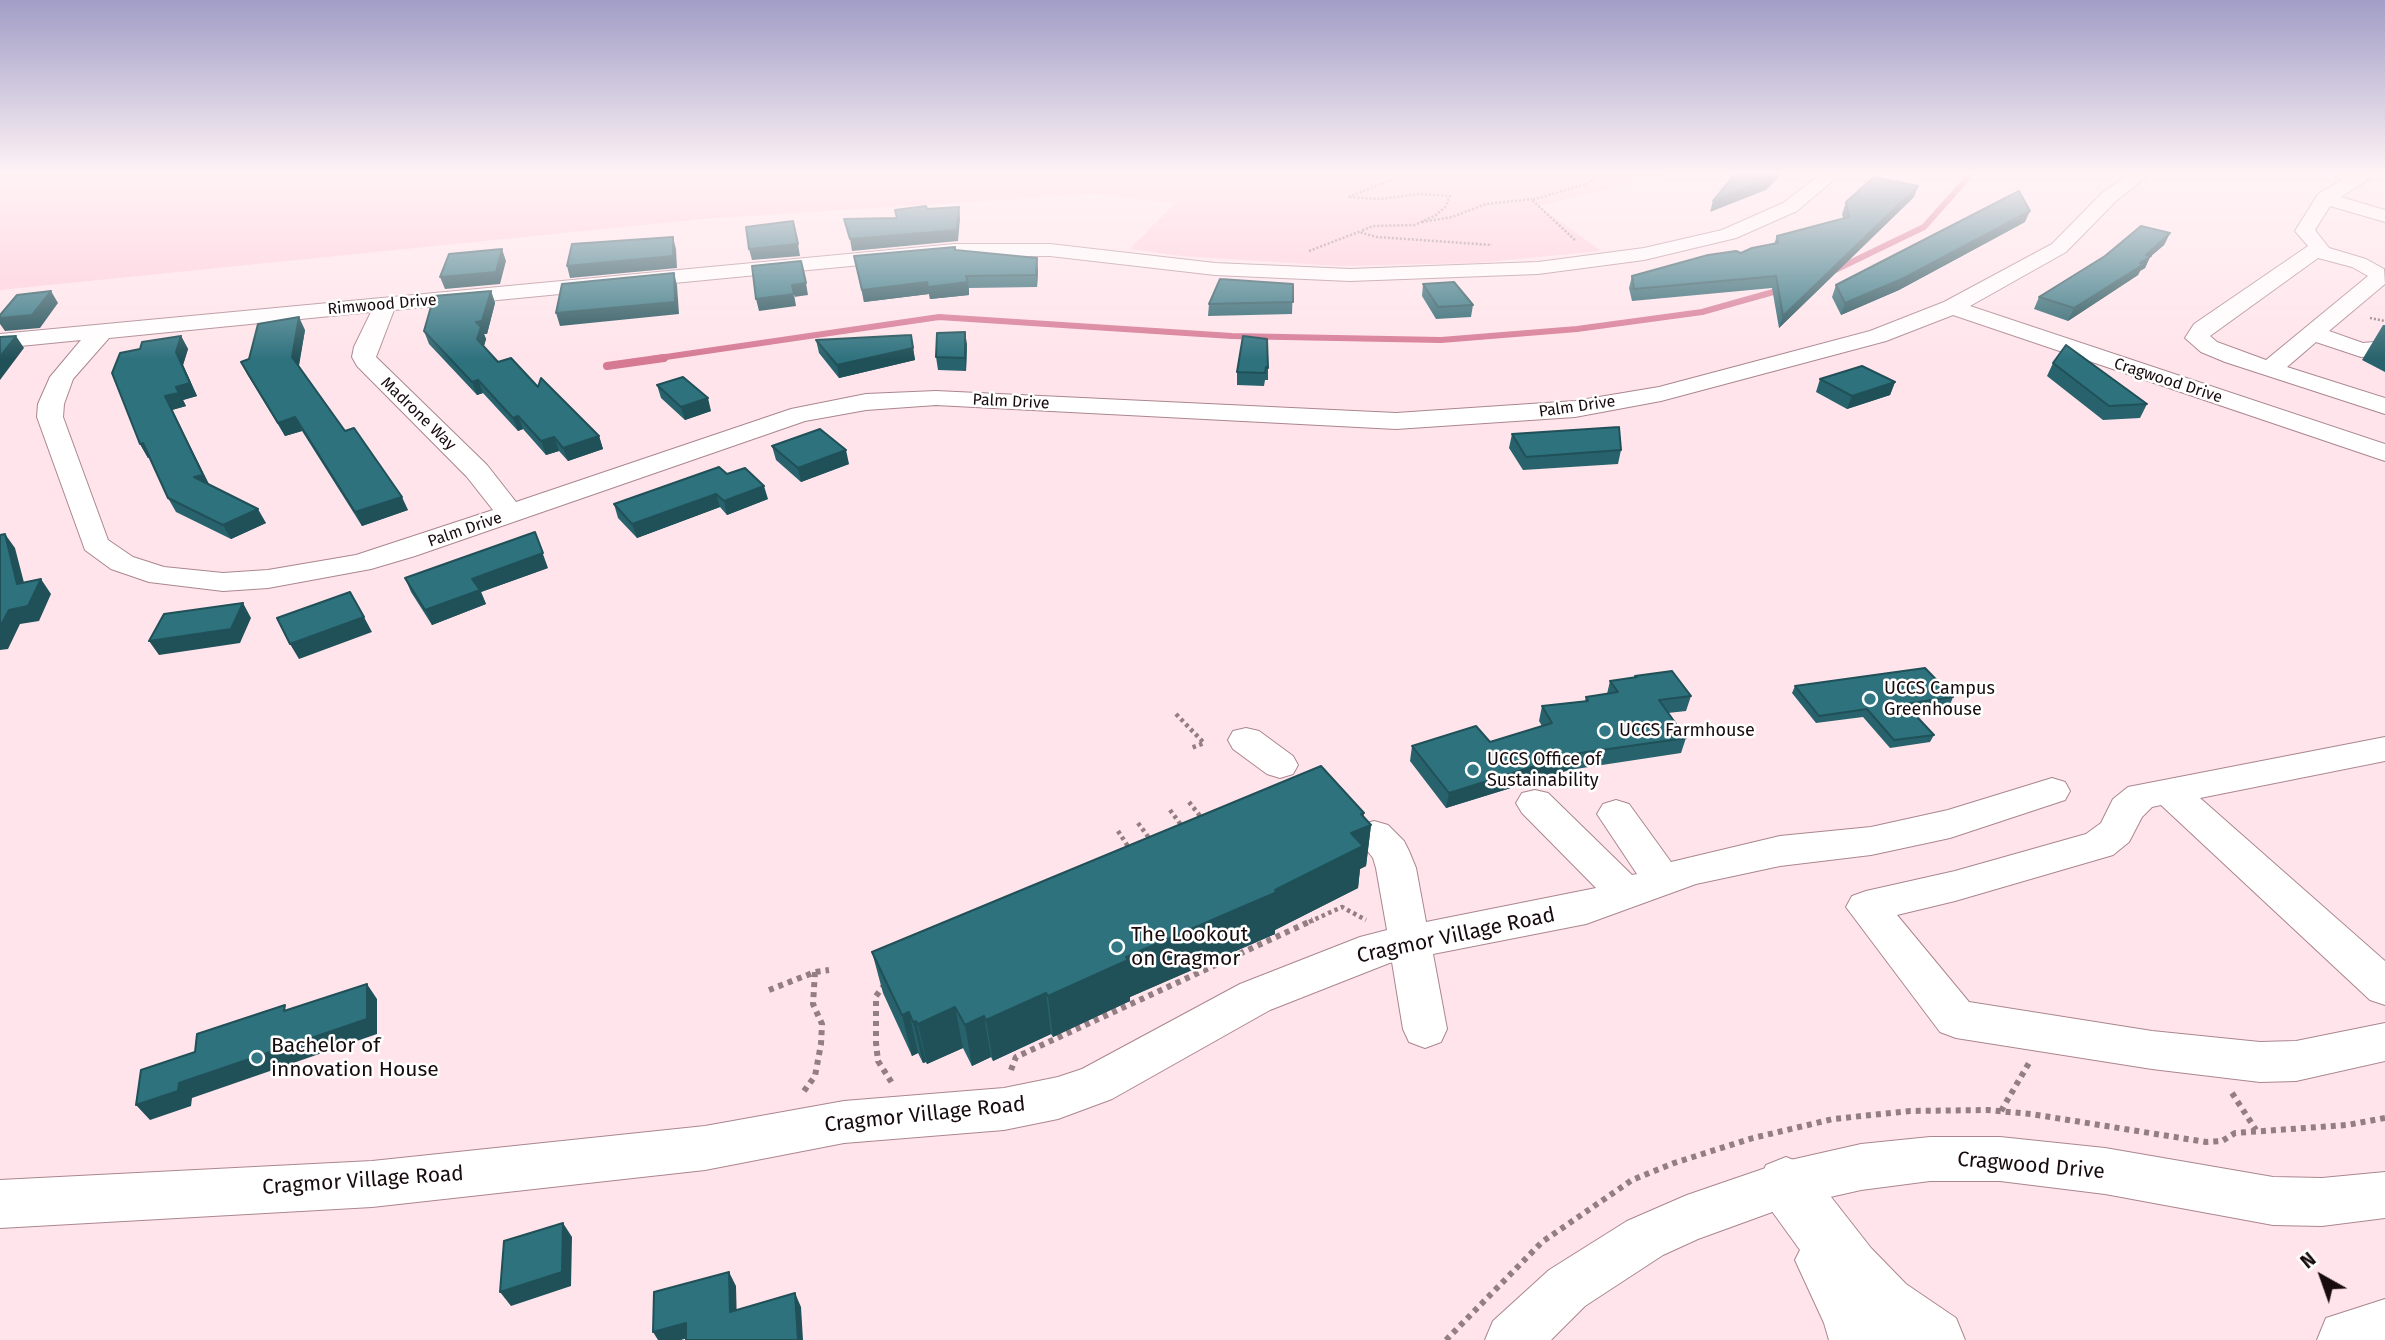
<!DOCTYPE html>
<html>
<head>
<meta charset="utf-8">
<style>
  body { margin:0 }
  #map { position:relative; width:2385px; height:1340px; overflow:hidden; background:#ffe5eb; font-family:"Fira Sans",sans-serif }
  canvas { display:block }
  .north { position:absolute; left:2287px; top:1242px; width:70px; height:70px; -webkit-text-stroke:5px #fff; paint-order:stroke; rotate:320deg; font-size:19px; font-weight:700; line-height:28px; text-align:center; color:#180b0e }
  .north::after { content:''; display:block; margin:auto; width:24px; height:32px; background:#180b0e; clip-path:polygon(50% 0,100% 100%,50% 72%,0 100%) }
</style>
</head>
<body>
<div id="map">
<canvas width="2385" height="1340"></canvas>
<div class="north">N</div>
</div>
<script>
const ctx = document.querySelector('canvas').getContext('2d');
ctx.lineJoin = 'round';
function paint(path, color) {
  ctx.fillStyle = color;
  ctx.fill(path, 'evenodd');
}
function toPath(rows) {
  const path = new Path2D();
  for (const r of rows) {
    path.moveTo(r[0], r[1]);
    for (let i = 2; i < r.length; i += 2) path.lineTo(r[i], r[i + 1]);
  }
  return path;
}
function strokePath(path, color, width, dash) {
  ctx.strokeStyle = color;
  ctx.lineWidth = width;
  ctx.lineCap = dash ? 'butt' : 'round';
  ctx.setLineDash(dash || []);
  ctx.stroke(path);
}
function write(font, color, halo, rows, align = 'center') {
  ctx.font = font + ' "Fira Sans",sans-serif';
  ctx.lineWidth = 5;
  ctx.setLineDash([]);
  ctx.textBaseline = 'middle';
  ctx.strokeStyle = halo;
  ctx.fillStyle = color;
  for (const [text, x, y, turn = 0] of rows) {
    ctx.save();
    ctx.translate(x, y);
    ctx.rotate((+turn || 0) * Math.PI / 180);
    ctx.textAlign = isNaN(turn) ? turn : align;
    if (halo) ctx.strokeText(text, 0, 0);
    ctx.fillText(text, 0, 0);
    ctx.restore();
  }
}
const green = toPath([
  [0,173,1677,173,1539,206,1601,251,1476,263,1338,266,1181,256,1130,249,1175,203,1093,194,702,219,0,290]
]);
const streamFar1 = toPath([
  [1831,272,1924,227,1972,173],
  [652,359,939,317,1232,336,1441,340,1577,329,1702,312,1784,289]
]);
const stream = toPath([
  [607,366,664,358]
]);
const pathFar2 = toPath([
  [1295,173,1346,173],
  [1410,173,1348,197,1380,199,1418,194,1450,196,1445,207,1436,215,1415,225,1373,226,1361,231,1362,233,1377,237,1492,245],
  [1422,222,1452,217,1486,204,1532,199],
  [1575,240,1532,200,1589,183,1599,173],
  [1309,251,1361,231],
  [2370,318,2385,321]
]);
const pathFar1 = toPath([
  [1176,714,1204,743,1191,748],
  [1189,802,1204,821],
  [1170,810,1184,829],
  [1138,823,1152,842],
  [1118,831,1131,851],
  [1309,922,1342,907,1366,920]
]);
const path = toPath([
  [885,984,876,996,876,1043,878,1061,892,1083],
  [769,990,815,972,829,970],
  [1011,1070,1016,1057,1313,920],
  [804,1091,815,1076,821,1044,822,1024,813,1004,815,972],
  [2232,1093,2256,1130],
  [2001,1111,2029,1063],
  [1446,1340,1542,1242,1632,1180,1674,1163,1753,1138,1833,1119,1910,1111,1987,1110,2031,1114,2206,1142,2222,1141,2235,1133,2347,1125,2385,1118]
]);
const minor = toPath([
  [1822,173,1842,173,1797,211,1736,238,1644,260,1538,274,1350,281,1215,275,1050,256,954,256,394,310,376,357,487,465,516,502,791,409,866,394,936,391,1396,413,1575,401,1659,387,1870,331,1944,302,2052,244,2102,193,2130,173,2151,173,2116,201,2066,252,1970,306,2385,444,2385,461,1953,315,1886,341,1661,401,1575,417,1396,429,936,405,866,410,805,421,415,556,371,569,268,588,223,591,149,582,111,569,85,550,37,417,38,404,50,377,81,340,0,348,0,334,954,244,1050,244,1215,263,1350,269,1538,262,1644,248,1722,230,1783,203,1822,173],
  [371,312,354,347,352,357,357,366,467,477,493,510,356,555,268,570,223,573,164,567,133,557,108,540,63,417,64,404,73,379,109,338,371,312],
  [2333,173,2366,173,2369,177,2366,181,2341,197,2385,210,2385,222,2330,206,2315,230,2329,248,2366,259,2384,269,2385,284,2329,331,2363,343,2385,341,2385,355,2361,357,2316,342,2287,367,2385,398,2385,414,2225,362,2201,352,2185,338,2194,324,2308,246,2295,231,2318,194,2344,179,2336,177,2333,173],
  [2318,258,2352,267,2368,276,2266,360,2217,342,2210,336,2318,258],
  [1246,728,1259,731,1293,756,1298,765,1293,774,1280,778,1267,774,1233,749,1228,740,1233,731,1246,728],
  [2385,737,2385,761,2200,798,2385,961,2385,1005,2370,1000,2161,805,2152,807,2142,817,2129,842,2113,855,1955,901,1897,915,1969,1002,2152,1031,2260,1042,2296,1041,2385,1023,2385,1061,2296,1081,2260,1082,2152,1069,1956,1038,1940,1032,1846,907,1852,896,1866,891,1955,871,2086,834,2101,823,2113,799,2128,787,2385,737],
  [2052,778,2065,782,2070,791,2065,800,1950,838,1871,855,1780,866,1696,884,1586,924,1433,954,1447,1029,1441,1042,1425,1048,1409,1042,1403,1029,1392,962,1270,1010,1112,1099,1058,1119,1004,1130,844,1143,705,1170,372,1207,0,1228,0,1180,372,1161,705,1126,844,1101,1004,1088,1058,1077,1082,1069,1240,984,1360,937,1387,930,1376,868,1373,858,1355,835,1360,825,1374,821,1388,825,1404,841,1409,851,1416,868,1426,922,1596,888,1522,813,1516,803,1522,793,1535,790,1548,793,1632,875,1637,874,1597,814,1603,804,1616,800,1629,804,1671,862,1780,836,1871,827,1948,810,2052,778],
  [1930,1137,2000,1137,2105,1148,2273,1177,2322,1178,2385,1172,2385,1218,2322,1226,2273,1225,2105,1194,2000,1181,1930,1181,1861,1190,1786,1207,1698,1239,1663,1255,1585,1306,1551,1340,1485,1340,1493,1321,1549,1270,1627,1221,1687,1195,1786,1161,1861,1144,1930,1137]
]);
const major = toPath([
  [1786,1157,1806,1165,1871,1248,1906,1284,1956,1318,1965,1340,1829,1340,1824,1323,1795,1260,1800,1250,1766,1203,1758,1184,1766,1165,1786,1157],
  [2385,1299,2385,1340,2317,1340,2326,1318,2385,1299]
]);
const wall = toPath([
  [1918,186,1914,197,1779,328,1772,288,1632,301,1629,288,1632,276,1741,253,1774,244,1777,236,1843,218,1842,214,1846,202],
  [2025,222,1899,290,1841,315,1832,297,1836,285],
  [2170,233,2164,245,2150,257,2145,268,2140,271,2138,275,2068,321,2034,309,2039,297,2105,256],
  [956,250,1038,270,1037,287,969,288,969,295,930,299,929,294,864,302,854,256],
  [1293,284,1292,314,1208,316,1209,304],
  [1423,284,1473,305,1471,317,1436,319,1422,296],
  [491,291,495,303,487,334,484,334,486,339,484,346,498,362,538,387,599,436,603,449,568,461,559,451,546,455,523,429,518,431,483,393,477,395,429,344,424,331],
  [2383,325,2385,325,2385,372,2362,360],
  [305,330,299,366,345,431,408,510,362,526,302,431,285,436,247,374,241,362,249,359],
  [911,335,915,360,839,378,819,353,816,340],
  [181,336,188,349,183,365,197,396,183,400,186,406,172,410,209,485,266,523,231,539,176,512,168,498,149,457,148,458,140,444],
  [967,344,966,371,938,370,936,357],
  [2053,363,2147,404,2140,418,2103,420,2047,376],
  [1268,368,1268,380,1265,380,1264,386,1237,385,1237,372],
  [1820,379,1895,382,1890,395,1847,409,1816,392],
  [657,385,711,411,685,420,661,398],
  [1512,434,1621,450,1618,464,1523,470,1509,448],
  [772,446,849,464,801,482,776,460],
  [727,474,768,499,727,515,720,507,637,538,618,518,614,504],
  [548,568,481,592,486,604,432,625,411,592,405,578],
  [1635,676,1691,696,1686,711,1668,713,1686,738,1681,753,1569,770,1446,808,1410,761,1412,746,1490,742,1542,726,1539,721,1542,706,1585,701,1586,697,1607,694,1610,681,1634,678],
  [1795,686,1953,697,1950,705,1911,710,1934,735,1930,742,1890,748,1863,717,1816,723,1792,693],
  [1364,817,1371,825,1366,866,1360,869,1358,888,1275,930,1275,934,1130,997,1130,1001,1053,1037,1051,1034,993,1061,991,1057,972,1066,963,1048,927,1064,926,1062,923,1063,918,1053,912,1056,883,993,872,952]
]);
const shadedWall = toPath([
  [1775,173,1783,173,1766,190,1710,212,1713,201],
  [1918,186,1914,197,1779,328,1783,316],
  [959,207,960,219,958,241,852,251,850,239],
  [2030,211,2025,222,1899,290,1841,315,1845,303],
  [2170,233,2164,245,2150,257,2145,268,2140,271,2138,275,2068,321,2074,308,2146,255],
  [673,237,676,249,677,268,570,278,567,266],
  [798,244,800,256,752,260,749,249],
  [502,249,506,261,500,284,445,289,440,277],
  [1037,258,1038,270,1037,287,1036,275],
  [674,273,677,285,679,314,560,326,556,313],
  [927,282,929,294,864,302,862,290],
  [968,282,969,295,930,299,928,287],
  [806,283,808,295,794,297,792,285],
  [51,291,58,303,40,328,5,331,0,324,0,318],
  [491,291,495,303,487,334,484,334,486,339,482,352,477,339,476,322],
  [794,294,796,306,759,311,756,299],
  [299,317,305,330,298,369,292,357],
  [965,332,967,344,966,371,965,358],
  [16,336,24,348,0,380,0,357],
  [181,336,188,349,183,365,197,396,183,400,186,406,172,410,211,488,194,477,165,396,176,387,176,352],
  [913,348,915,360,839,378,837,365],
  [478,380,483,393,477,395,472,382],
  [1895,382,1890,395,1847,409,1852,396],
  [708,398,711,411,685,420,681,407],
  [518,416,523,429,518,431,513,418],
  [295,417,302,431,285,436,278,423],
  [599,436,603,449,568,461,563,448],
  [554,437,559,451,546,455,541,441],
  [143,443,151,457,148,458,140,444],
  [846,450,849,464,801,482,798,468],
  [764,486,768,499,727,515,724,501],
  [716,494,720,507,637,538,632,524],
  [402,497,408,510,362,526,355,512],
  [258,509,266,523,231,539,223,525],
  [535,532,548,568,481,592,486,604,432,625,425,610,472,579],
  [5,534,15,548,28,598,17,584],
  [41,579,51,594,39,621,20,624,8,649,0,650,0,627,9,610],
  [243,603,251,618,240,643,159,655,149,641],
  [364,617,372,632,299,659,290,644],
  [1573,754,1569,770,1446,808,1449,793],
  [1364,813,1362,828,1371,825,1366,866,1360,869,1358,888,1275,930,1275,934,1130,997,1130,1001,1053,1037,1048,996,1126,957,1275,890,1351,833,1361,814],
  [367,984,377,999,377,1034,192,1098,191,1106,150,1120,136,1105],
  [1046,993,1051,1034,993,1061,986,1020],
  [955,1007,963,1048,927,1064,918,1024],
  [909,1012,918,1053,912,1056,902,1015],
  [984,1016,991,1057,972,1066,965,1025],
  [916,1021,926,1062,923,1063,913,1022],
  [563,1223,572,1237,571,1286,511,1306,500,1292],
  [729,1272,736,1286,737,1326,730,1312],
  [795,1293,801,1307,803,1340,798,1340],
  [686,1323,694,1336,681,1340,658,1340,653,1332]
]);
const building = toPath([
  [1736,173,1775,173,1769,179,1713,201,1736,173],
  [1874,177,1918,186,1783,316,1776,276,1634,289,1632,276,1708,255,1736,251,1741,253,1752,248,1778,243,1777,236,1849,217,1846,202,1874,177],
  [2019,191,2030,211,1904,278,1845,303,1836,285,2019,191],
  [926,206,927,209,959,207,957,230,850,239,844,219,897,218,895,210,926,206],
  [793,221,798,244,749,249,746,227,793,221],
  [2141,226,2170,233,2146,255,2151,256,2140,263,2144,264,2074,308,2039,297,2105,256,2141,226],
  [673,237,673,256,567,266,572,244,673,237],
  [955,247,955,250,1037,258,1036,275,966,276,968,282,928,287,927,282,862,290,854,256,955,247],
  [502,249,496,272,440,277,449,254,502,249],
  [801,261,806,283,792,285,794,294,756,299,752,266,801,261],
  [674,273,675,302,556,313,562,284,674,273],
  [1220,279,1293,284,1293,302,1209,304,1220,279],
  [1454,282,1473,305,1438,307,1423,284,1454,282],
  [51,291,32,315,0,318,0,315,17,295,51,291],
  [491,291,482,321,476,322,481,327,477,339,498,362,511,358,538,387,541,378,599,436,563,448,554,437,541,441,518,416,513,418,478,380,472,382,424,331,434,296,491,291],
  [299,317,292,357,345,431,354,428,402,497,355,512,295,417,278,423,241,362,249,359,258,324,299,317],
  [965,332,965,358,936,357,937,333,965,332],
  [911,335,913,348,837,365,816,340,911,335],
  [16,336,0,357,0,337,16,336],
  [181,336,176,352,190,383,176,387,179,393,165,396,203,475,194,477,258,509,223,525,168,498,143,443,140,444,112,373,120,353,140,349,142,342,181,336],
  [1243,336,1267,339,1268,368,1266,367,1265,373,1237,372,1243,336],
  [2066,345,2147,404,2109,406,2053,363,2066,345],
  [1862,366,1895,382,1852,396,1820,379,1862,366],
  [683,377,708,398,681,407,657,385,683,377],
  [1619,427,1621,450,1526,457,1512,434,1619,427],
  [820,429,846,450,798,468,772,446,820,429],
  [719,467,727,474,745,468,764,486,724,501,716,494,632,524,614,504,719,467],
  [535,532,543,553,472,579,480,590,425,610,405,578,535,532],
  [5,534,17,584,41,579,28,606,9,610,0,627,0,535,5,534],
  [350,592,364,617,290,644,277,618,350,592],
  [243,603,231,629,149,641,164,614,243,603],
  [1925,668,1953,697,1905,704,1934,735,1894,740,1867,709,1819,716,1795,686,1925,668],
  [1672,671,1691,696,1659,700,1686,738,1573,754,1449,793,1412,746,1476,726,1490,742,1552,723,1542,706,1588,701,1586,697,1618,692,1610,681,1637,677,1635,676,1672,671],
  [1321,766,1364,813,1361,814,1371,825,1351,833,1363,846,1275,890,1277,892,1126,957,1128,960,1048,996,1046,993,986,1020,984,1016,965,1025,955,1007,918,1024,916,1021,913,1022,909,1012,902,1015,872,952,1321,766],
  [367,984,367,1019,179,1083,178,1091,136,1105,141,1070,195,1052,197,1034,285,1005,284,1011,367,984],
  [563,1223,562,1272,500,1292,504,1241,563,1223],
  [729,1272,730,1312,795,1293,798,1340,686,1340,686,1323,653,1332,654,1292,729,1272]
]);
const markers = [
  [1870,699,7,"#337985"],
  [1605,731,7,"#337985"],
  [1473,770,7,"#337985"],
  [1117,947,7,"#337985"],
  [257,1058,7,"#337985"]
];
const farStreetnames = [
  ["Rimwood Drive",382,305,-5],
  ["Cragwood Drive",2168,381,18],
  ["Palm Drive",1011,402,3],
  ["Palm Drive",1577,407,-8],
  ["Madrone Way",418,414,44],
  ["Palm Drive",465,530,-19]
];
const poiNames = [
  ["UCCS Campus",1884,689],
  ["Greenhouse",1884,710],
  ["UCCS Farmhouse",1619,731],
  ["UCCS Office of",1487,760],
  ["Sustainability",1487,781]
];
const nearPoinames = [
  ["The Lookout",1131,935],
  ["on Cragmor",1131,959],
  ["Bachelor of",271,1046],
  ["innovation House",271,1070]
];
const nearStreetnames = [
  ["Cragmor Village Road",1456,936,-12],
  ["Cragmor Village Road",925,1115,-6],
  ["Cragwood Drive",2031,1166,5],
  ["Cragmor Village Road",363,1181,-4]
];
paint(green, '#ffccd9');
strokePath(streamFar1, '#d67a94', 6);
strokePath(stream, '#d67a94', 8);
strokePath(minor, '#ab868f', 2);
strokePath(major, '#ab868f', 2);
strokePath(pathFar2, '#927e83', 2.5, [2, 2]);
strokePath(pathFar1, '#927e83', 4.5, [3.5, 3.5]);
strokePath(path, '#927e83', 6, [5, 5]);
paint(minor, '#fff');
paint(major, '#fff');
paint(wall, '#28626c');
paint(shadedWall, '#205058');
paint(building, '#2e727e');
strokePath(building, '#205058', 2);
const sky = ctx.createLinearGradient(0, 0, 0, 360);
sky.addColorStop(0, '#a19dc6');
sky.addColorStop(0.48, '#fff3f6');
sky.addColorStop(1, '#fff3f600');
ctx.fillStyle = sky;
ctx.fillRect(0, 0, 2385, 360);
for (const [x, y, r, color] of markers) {
  const dot = new Path2D();
  dot.arc(x, y, r, 0, 2 * Math.PI);
  ctx.fillStyle = color;
  ctx.fill(dot);
  strokePath(dot, '#fff', 2.5);
}
write('16px', '#180b0e', '#fff', farStreetnames);
write('18px', '#180b0e', '#fff', poiNames, 'left');
write('21px', '#180b0e', '#fff', nearPoinames, 'left');
write('21px', '#180b0e', '#fff', nearStreetnames);
</script>
</body>
</html>
